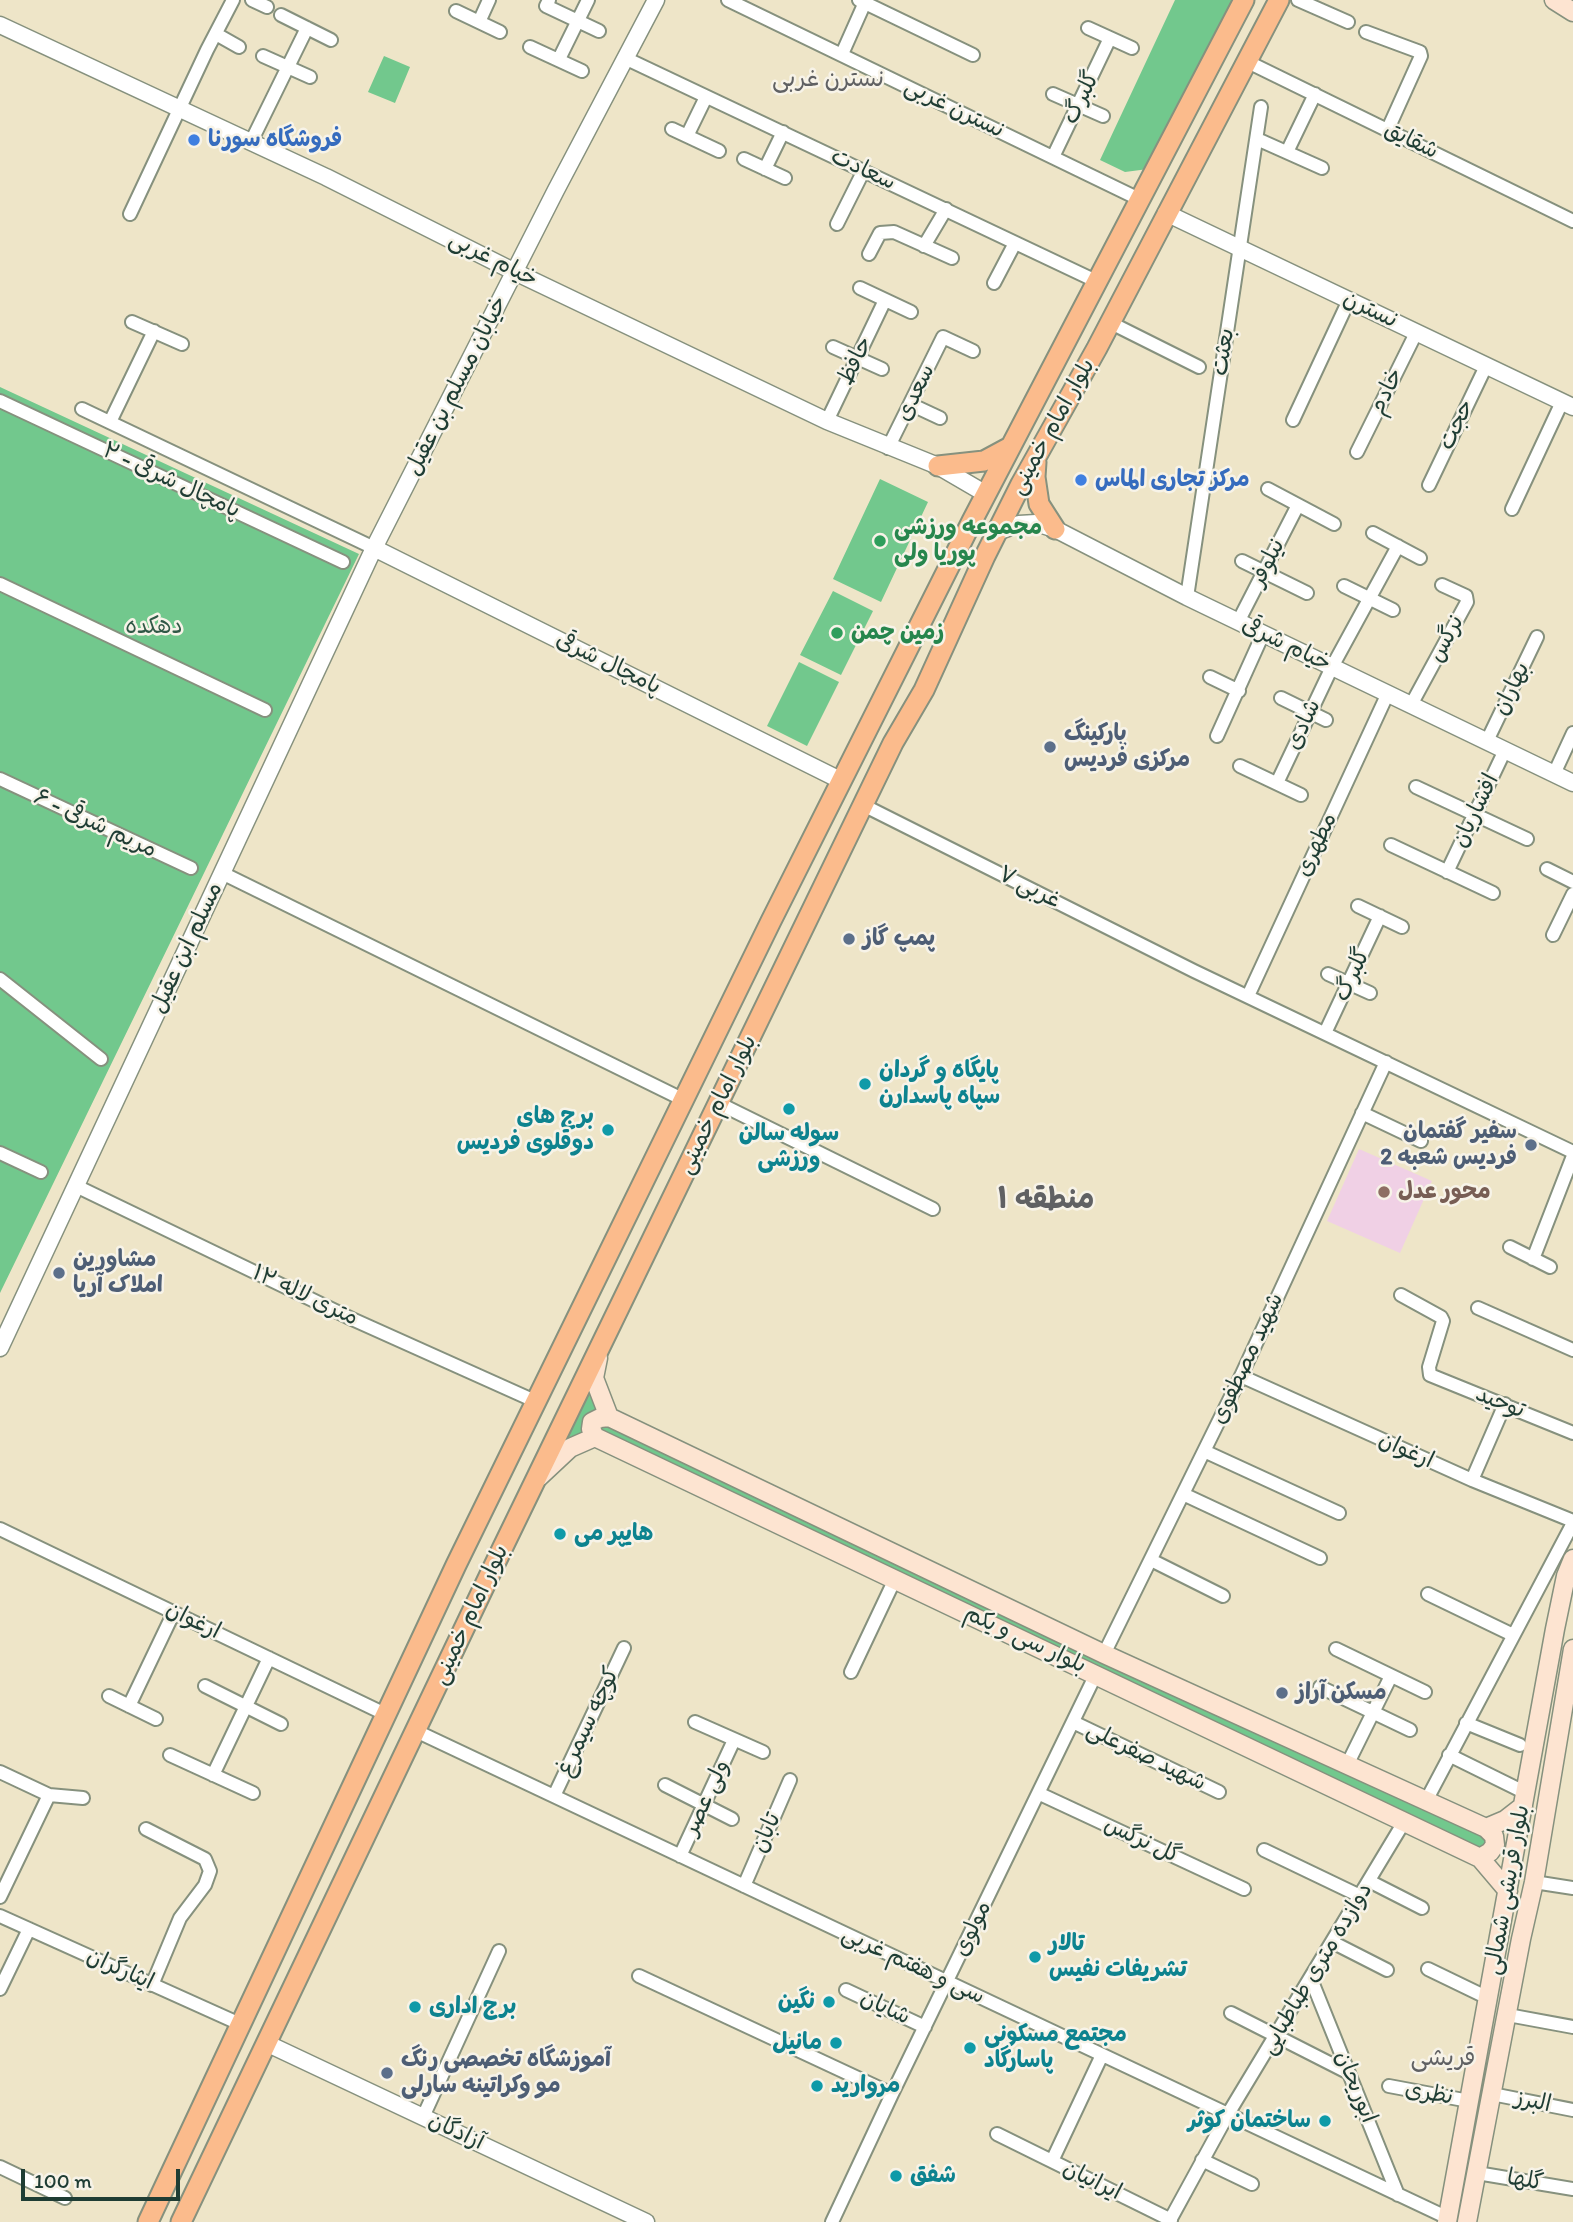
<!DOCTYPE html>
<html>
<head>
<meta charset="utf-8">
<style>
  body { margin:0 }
  #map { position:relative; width:1573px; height:2222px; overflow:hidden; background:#eee5c8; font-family:Itim,sans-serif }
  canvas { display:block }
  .scale { position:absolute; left:21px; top:2169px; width:159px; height:32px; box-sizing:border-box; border:4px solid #1f3d34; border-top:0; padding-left:9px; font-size:21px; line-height:24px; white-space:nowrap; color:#1f3d34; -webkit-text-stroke:5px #f7f3e8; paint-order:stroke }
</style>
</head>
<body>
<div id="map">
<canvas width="1573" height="2222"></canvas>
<div class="scale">100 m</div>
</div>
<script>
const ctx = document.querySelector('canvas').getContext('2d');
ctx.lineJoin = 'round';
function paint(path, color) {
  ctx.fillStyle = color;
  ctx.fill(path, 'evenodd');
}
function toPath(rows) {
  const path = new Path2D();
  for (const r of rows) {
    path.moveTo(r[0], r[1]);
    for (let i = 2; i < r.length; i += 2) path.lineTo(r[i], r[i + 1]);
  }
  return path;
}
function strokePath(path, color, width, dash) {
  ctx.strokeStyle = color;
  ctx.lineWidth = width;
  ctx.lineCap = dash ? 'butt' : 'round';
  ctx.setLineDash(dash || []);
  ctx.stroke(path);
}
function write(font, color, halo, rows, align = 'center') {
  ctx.font = font + ' Itim,"Playpen Sans Arabic",sans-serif';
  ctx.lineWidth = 5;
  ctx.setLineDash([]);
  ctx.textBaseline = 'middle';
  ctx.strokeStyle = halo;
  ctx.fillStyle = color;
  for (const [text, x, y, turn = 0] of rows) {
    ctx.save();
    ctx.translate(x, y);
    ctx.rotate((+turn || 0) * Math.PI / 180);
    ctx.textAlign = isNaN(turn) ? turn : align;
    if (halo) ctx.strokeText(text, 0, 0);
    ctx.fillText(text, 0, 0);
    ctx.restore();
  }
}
const built = toPath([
  [1359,1149,1432,1181,1400,1253,1327,1221]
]);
const green = toPath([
  [1175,0,1234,0,1148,169,1125,172,1100,160],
  [384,56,410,67,395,103,368,92],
  [0,387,359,554,0,1293],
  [880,479,928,502,881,602,833,579],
  [833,591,873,611,841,675,800,655],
  [799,662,839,682,807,746,767,726],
  [590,1376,603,1413,590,1435,549,1459],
  [602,1420,1480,1829,1488,1844,1478,1850,598,1434]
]);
const minor = toPath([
  [252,0,267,7],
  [549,0,546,6,599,31],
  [728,0,1141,200],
  [859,0,973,55],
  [1298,0,1348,22],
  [456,11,500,32],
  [281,15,331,40],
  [479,22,489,0],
  [1088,28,1132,48],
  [1366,32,1420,52,1421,56,1388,129],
  [216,34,239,47],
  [530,47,582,71],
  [842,54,866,0],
  [263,56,310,77],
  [559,59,588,0],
  [627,59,1098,282],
  [1248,62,1573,221],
  [1053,94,1103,116],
  [672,129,719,151],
  [687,136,706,97],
  [1257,139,1322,168],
  [251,142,307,28],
  [1287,152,1315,94],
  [1053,157,1110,38],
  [744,159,785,178],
  [765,169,783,132],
  [130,214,207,50,233,0],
  [837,224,864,170],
  [924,246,946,209],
  [869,254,880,233,894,232,952,258],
  [994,283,1015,243],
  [860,288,911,312],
  [132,322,182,344],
  [1109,322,1199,367],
  [833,347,882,369],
  [0,401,343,562],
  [910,404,940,418],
  [82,409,374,548],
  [1293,420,1349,300],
  [827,421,885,300],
  [110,422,154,331],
  [888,448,943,337,973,351],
  [1357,452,1416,333],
  [1429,485,1486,366],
  [1268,489,1334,524],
  [1512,509,1562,402],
  [1373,533,1420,558],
  [1242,561,1307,593],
  [0,584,265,710],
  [1344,586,1393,610],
  [1187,597,1261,107],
  [1238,622,1298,505],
  [1210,677,1239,691],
  [1281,698,1326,720],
  [1411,705,1467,602,1466,596,1442,585],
  [1217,736,1263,634],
  [1487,741,1537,637],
  [1240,766,1301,795],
  [1554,774,1573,733],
  [0,779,191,868],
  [1277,783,1332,667,1398,546],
  [1416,787,1527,839],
  [863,805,1194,971,1573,1152],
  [1391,845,1493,893],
  [1547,869,1573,882],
  [1447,872,1505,750],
  [222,873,684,1100],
  [1358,906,1402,927],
  [1553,935,1573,894],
  [1328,974,1370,993],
  [0,979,101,1059],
  [1248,996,1388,693],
  [1325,1033,1380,916],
  [718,1103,933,1209],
  [1362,1113,1421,1141],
  [0,1153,41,1172],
  [76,1186,352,1319,537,1402],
  [1510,1247,1550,1267],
  [1533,1259,1573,1156],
  [1401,1295,1441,1317,1443,1321,1429,1367,1430,1375,1573,1433],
  [1478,1308,1573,1350],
  [1241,1376,1472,1480,1573,1521],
  [1204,1451,1339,1513],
  [1472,1480,1505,1404],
  [1183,1494,1320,1558],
  [0,1529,385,1714],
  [1151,1560,1223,1596],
  [1428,1594,1513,1635],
  [1336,1649,1425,1692],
  [1104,1654,1241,1376,1386,1062],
  [851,1672,895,1579],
  [205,1686,281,1724],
  [1320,1687,1410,1730],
  [109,1696,156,1719],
  [129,1706,174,1612],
  [695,1722,763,1752],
  [1073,1722,1219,1792],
  [1466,1723,1520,1745],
  [416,1731,1448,2218],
  [170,1755,253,1793],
  [1449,1755,1526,1793],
  [1347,1765,1391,1676],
  [0,1772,49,1795],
  [213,1775,269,1658],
  [665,1785,732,1819],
  [1040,1794,1244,1889],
  [554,1796,624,1648],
  [1426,1801,1573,1523],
  [146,1829,205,1859,210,1871,205,1885,180,1918,152,1985],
  [1264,1850,1360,1896],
  [680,1856,734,1740],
  [1369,1881,1422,1908],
  [1534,1882,1573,1888],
  [744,1886,790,1780],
  [0,1897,49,1795,83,1798],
  [0,1916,240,2024],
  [1332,1942,1387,1970],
  [1428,1969,1488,1998],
  [639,1976,892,2094],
  [1311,1979,1398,2195],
  [0,1989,29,1929],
  [846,1990,925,2027],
  [1231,2013,1349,2073],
  [1508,2015,1573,2027],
  [1389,2086,1469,2101],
  [1492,2094,1573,2110],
  [423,2117,499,1951],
  [997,2134,1171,2220],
  [1202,2160,1252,2184],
  [1052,2161,1102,2055],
  [0,2167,65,2198],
  [1477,2173,1573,2189],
  [832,2222,892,2094,1096,1674],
  [1169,2222,1228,2114,1404,1822]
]);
const tertiary = toPath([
  [0,25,326,177,515,272,827,421,938,466,986,494],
  [1166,213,1573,407],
  [997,532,1019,524,1036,523,1055,529,1187,597,1573,783],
  [374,548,842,781],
  [0,1348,374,548,556,190,656,0],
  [266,2043,646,2222]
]);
const secondary = toPath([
  [1554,0,1573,12],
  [598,1358,594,1378,609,1417,1104,1654,1486,1828,1505,1820,1523,1806],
  [595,1437,591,1429,592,1422,600,1418,609,1417],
  [539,1477,570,1448,595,1437,1480,1858,1508,1891],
  [1480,1858,1490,1852,1495,1845,1494,1836,1486,1828],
  [1447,2222,1555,1629,1566,1576,1573,1559],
  [1467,2222,1521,1939,1534,1882,1573,1649]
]);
const primary = toPath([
  [1036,462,1035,477,1039,504,1055,529],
  [938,466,984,461,1010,447],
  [148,2222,456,1565,771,921,972,521,1244,0],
  [181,2222,502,1549,893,743,924,690,985,556,1021,484,1097,348,1279,0]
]);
const markers = [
  [194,140,7,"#3f7fe0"],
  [1081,480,7,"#3f7fe0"],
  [880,541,7,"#2e9e5b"],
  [837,633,7,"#2e9e5b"],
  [1050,747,7,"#5c6f8a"],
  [849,939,7,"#5c6f8a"],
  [865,1084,7,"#0f9aa8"],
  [789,1109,7,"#0f9aa8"],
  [608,1130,7,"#0f9aa8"],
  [1531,1145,7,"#5c6f8a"],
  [1384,1192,7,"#8d6e63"],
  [59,1273,7,"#5c6f8a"],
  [560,1534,7,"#0f9aa8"],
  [1282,1693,7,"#5c6f8a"],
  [1035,1957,7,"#0f9aa8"],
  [829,2002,7,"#0f9aa8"],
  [415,2007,7,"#0f9aa8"],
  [836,2043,7,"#0f9aa8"],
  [970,2048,7,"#0f9aa8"],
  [387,2073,7,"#5c6f8a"],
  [817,2086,7,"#0f9aa8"],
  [1325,2121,7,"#0f9aa8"],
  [896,2176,7,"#0f9aa8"]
];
const streetNames = [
  ["گلبرگ",1082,98,-64],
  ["نسترن غربی",954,109,26],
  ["شقایق",1411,141,26],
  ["سعادت",863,170,25],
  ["خیام غربی",493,260,27],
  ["نسترن",1370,310,26],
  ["بعثت",1224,352,-81],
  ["حافظ",856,361,-64],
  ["خیابان مسلم بن عقیل",457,386,-63],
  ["خادم",1387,392,-64],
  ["سعدی",916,393,-64],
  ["حجت",1457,425,-64],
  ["بلوار امام خمینی",1053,427,-61],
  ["پامچال شرقی - ۲",171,481,25],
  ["نیلوفر",1268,563,-63],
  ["نرگس",1447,639,-62],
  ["خیام شرقی",1286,645,26],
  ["پامچال شرقی",608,664,26],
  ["بهاران",1512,689,-64],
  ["شادی",1304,725,-65],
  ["افشاریان",1476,811,-64],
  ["مریم شرقی - ۶",95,824,25],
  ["مطهری",1317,845,-65],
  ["۷ غربی",1029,888,27],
  ["مسلم ابن عقیل",187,948,-65],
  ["گلبرگ",1353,975,-65],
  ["بلوار امام خمینی",718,1105,-64],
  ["۱۲ متری لاله",305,1296,25],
  ["شهید مصطفوی",1248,1359,-65],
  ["توحید",1500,1403,22],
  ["ارغوان",1406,1451,24],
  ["بلوار امام خمینی",471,1615,-65],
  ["ارغوان",193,1621,26],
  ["بلوار سی و یکم",1025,1640,25],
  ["کوچه سیمرغ",589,1722,-65],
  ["شهید صفرعلی",1146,1757,26],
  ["ولی عصر",707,1798,-65],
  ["تابان",767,1833,-66],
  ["گل نرگس",1142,1841,25],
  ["بلوار قریشی شمالی",1508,1890,-80],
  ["مولوی",973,1929,-64],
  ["سی و هفتم غربی",913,1966,25],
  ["دوازده متری طباطبایی",1317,1969,-59],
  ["ایثارگران",120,1970,24],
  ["شایان",885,2008,25],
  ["ابوریحان",1355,2087,68],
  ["نظری",1429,2094,10],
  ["البرز",1533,2102,12],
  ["آزادگان",456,2132,25],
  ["ایرانیان",1092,2181,26],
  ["گلها",1525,2181,10]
];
const shopNames = [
  ["فروشگاه سورنا",208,140],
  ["مرکز تجاری الماس",1095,480]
];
const leisureNames = [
  ["مجموعه ورزشی",894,528],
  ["پوریا ولی",894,554],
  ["زمین چمن",851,633]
];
const parkNames = [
  ["دهکده",154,627]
];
const serviceNames = [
  ["پارکینگ",1064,734],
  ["مرکزی فردیس",1064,760],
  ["پمپ گاز",863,939],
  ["سفیر گفتمان",1517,1132,"right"],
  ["فردیس شعبه 2",1517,1158,"right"],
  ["مشاورین",73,1260],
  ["املاک آریا",73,1286],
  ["مسکن آراز",1296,1693],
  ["آموزشگاه تخصصی رنگ",401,2060],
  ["مو وکراتینه سارلی",401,2086]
];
const cultureNames = [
  ["پایگاه و گردان",879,1071],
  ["سپاه پاسدارن",879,1097],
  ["برج های",594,1117,"right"],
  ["دوقلوی فردیس",594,1143,"right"],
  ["سوله سالن",789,1134,"center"],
  ["ورزشی",789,1160,"center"],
  ["هایپر می",574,1534],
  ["تالار",1049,1944],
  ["تشریفات نفیس",1049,1970],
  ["نگین",815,2002,"right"],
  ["برج اداری",429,2007],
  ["مجتمع مسکونی",984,2035],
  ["پاسارگاد",984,2061],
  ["مانیل",822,2043,"right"],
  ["مروارید",831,2086],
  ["ساختمان کوثر",1311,2121,"right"],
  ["شفق",910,2176]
];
const educationNames = [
  ["محور عدل",1398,1192]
];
const neighbourhoodNames = [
  ["نسترن غربی",828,80],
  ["قریشی",1443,2059]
];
const districtNames = [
  ["منطقه ۱",1046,1200]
];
paint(built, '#f0d0e5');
paint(green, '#72c88d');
strokePath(minor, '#86917e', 16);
strokePath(tertiary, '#86917e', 19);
strokePath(secondary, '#86917e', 21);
strokePath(primary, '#86917e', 23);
strokePath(minor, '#fff', 12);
strokePath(tertiary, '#fff', 16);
strokePath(secondary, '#fde4d1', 18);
strokePath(primary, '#fbbb8c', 19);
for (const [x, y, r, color] of markers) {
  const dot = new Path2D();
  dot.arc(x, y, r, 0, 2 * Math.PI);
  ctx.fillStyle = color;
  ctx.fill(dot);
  strokePath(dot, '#f7f3e8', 2.5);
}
write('23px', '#1f3d34', '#f7f3e8', streetNames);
write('bold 23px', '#366cbe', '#f7f3e8', shopNames, 'left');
write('bold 23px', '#27864d', '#f7f3e8', leisureNames, 'left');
write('23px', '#305946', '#f7f3e8', parkNames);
write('bold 23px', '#4e5e75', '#f7f3e8', serviceNames, 'left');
write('bold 23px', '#0d838f', '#f7f3e8', cultureNames, 'left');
write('bold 23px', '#785e54', '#f7f3e8', educationNames, 'left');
write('24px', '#606163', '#f7f3e8', neighbourhoodNames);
write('bold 30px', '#606163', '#f7f3e8', districtNames);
</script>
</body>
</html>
